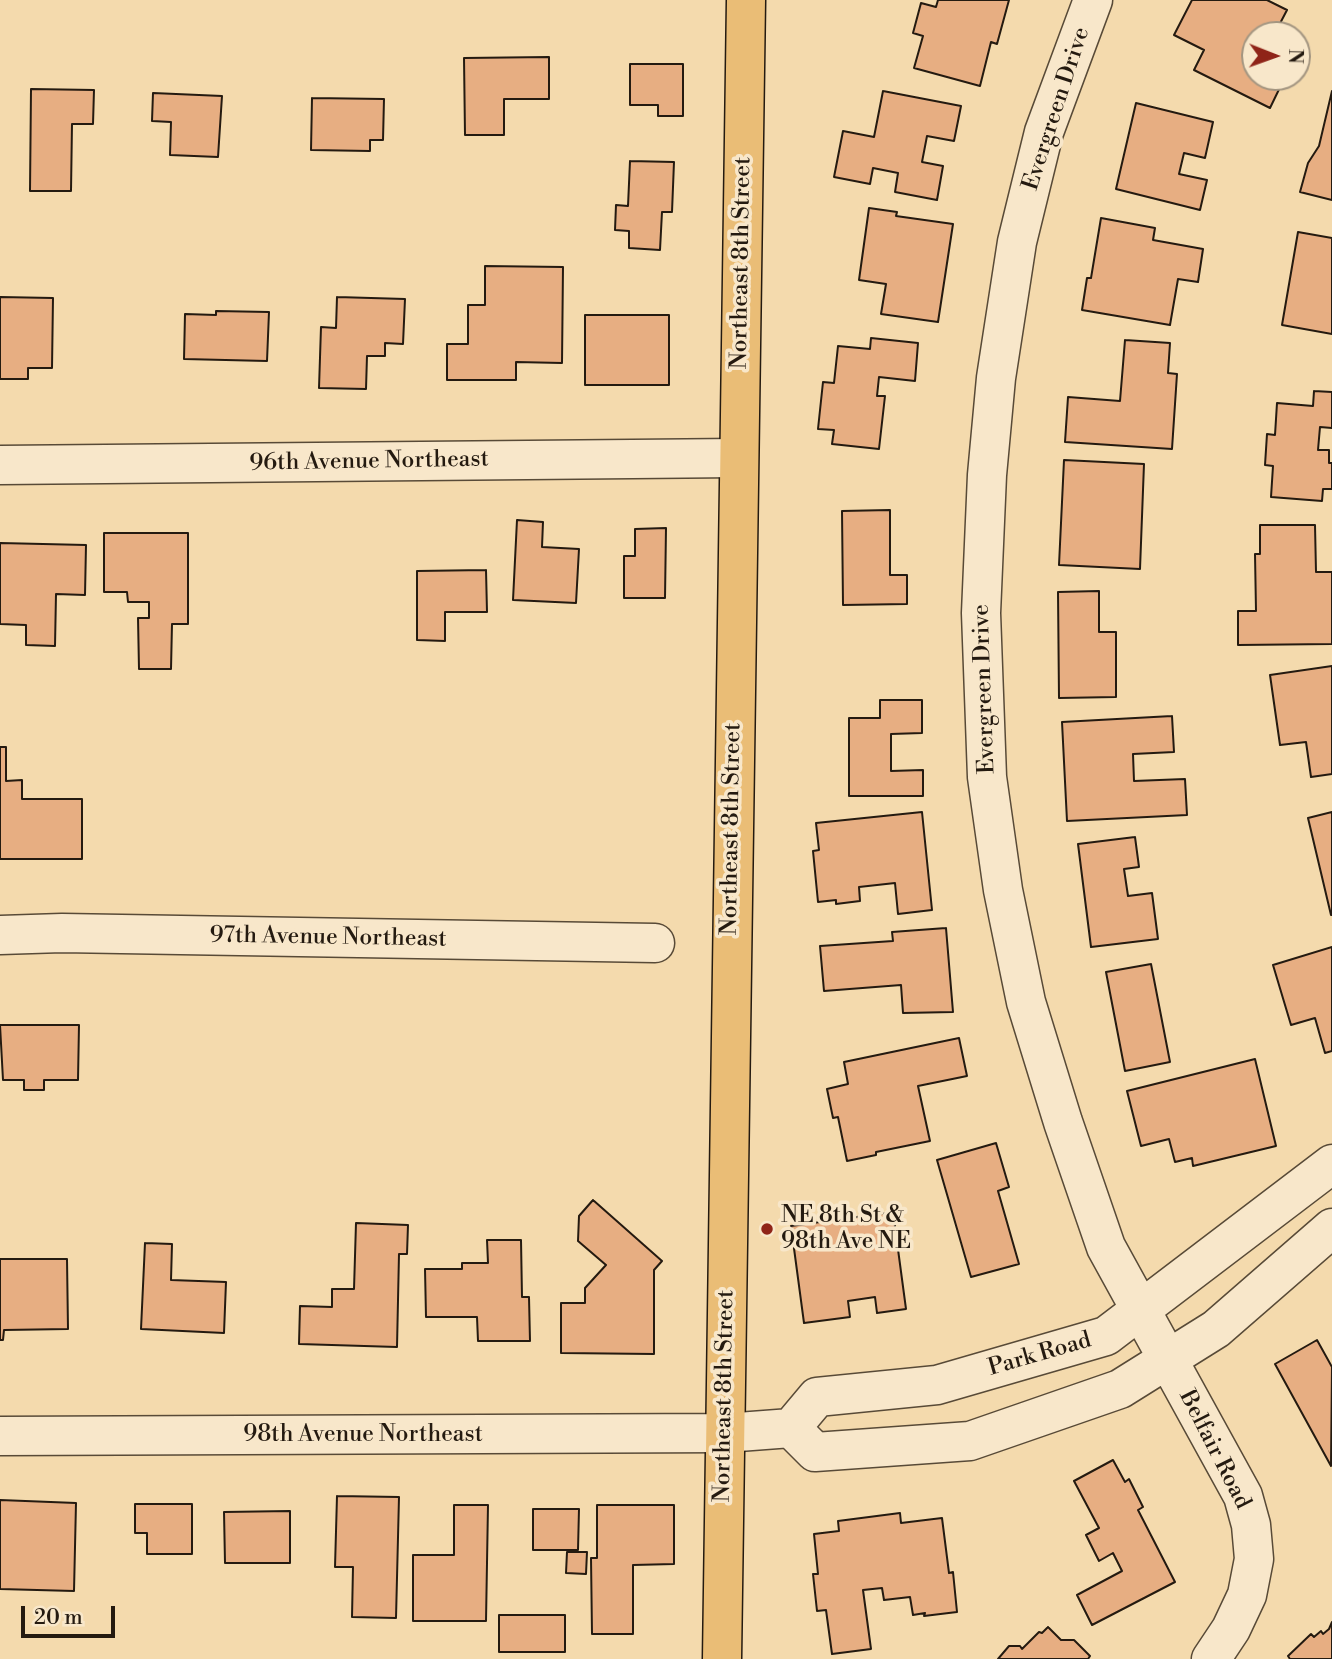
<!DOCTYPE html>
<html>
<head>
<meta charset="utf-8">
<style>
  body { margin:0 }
  #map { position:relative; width:1332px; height:1659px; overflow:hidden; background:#f4daad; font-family:"Libre Bodoni",serif }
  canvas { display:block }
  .north { position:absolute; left:1241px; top:21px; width:70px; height:70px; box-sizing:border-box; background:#f8e7ca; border:2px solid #a39580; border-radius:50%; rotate:91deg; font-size:19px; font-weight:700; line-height:28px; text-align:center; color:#241a10 }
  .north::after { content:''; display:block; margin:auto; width:24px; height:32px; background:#8f2418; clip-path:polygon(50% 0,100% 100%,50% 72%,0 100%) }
  .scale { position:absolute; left:21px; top:1606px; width:94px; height:32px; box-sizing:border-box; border:4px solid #241a10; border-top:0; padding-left:9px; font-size:21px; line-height:24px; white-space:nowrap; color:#241a10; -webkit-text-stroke:5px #f8e7ca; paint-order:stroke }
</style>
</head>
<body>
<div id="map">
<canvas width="1332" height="1659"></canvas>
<div class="north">N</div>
<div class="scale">20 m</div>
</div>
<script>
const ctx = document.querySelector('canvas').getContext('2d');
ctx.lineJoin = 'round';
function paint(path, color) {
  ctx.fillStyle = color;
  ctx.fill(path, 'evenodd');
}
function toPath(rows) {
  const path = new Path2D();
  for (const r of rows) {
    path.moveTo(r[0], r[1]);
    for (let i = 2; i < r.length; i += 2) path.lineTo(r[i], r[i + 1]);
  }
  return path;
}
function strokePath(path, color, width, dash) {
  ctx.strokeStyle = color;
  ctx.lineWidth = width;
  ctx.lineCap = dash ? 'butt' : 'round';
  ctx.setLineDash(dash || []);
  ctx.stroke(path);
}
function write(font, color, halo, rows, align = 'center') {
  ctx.font = font + ' "Libre Bodoni",serif';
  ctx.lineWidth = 7;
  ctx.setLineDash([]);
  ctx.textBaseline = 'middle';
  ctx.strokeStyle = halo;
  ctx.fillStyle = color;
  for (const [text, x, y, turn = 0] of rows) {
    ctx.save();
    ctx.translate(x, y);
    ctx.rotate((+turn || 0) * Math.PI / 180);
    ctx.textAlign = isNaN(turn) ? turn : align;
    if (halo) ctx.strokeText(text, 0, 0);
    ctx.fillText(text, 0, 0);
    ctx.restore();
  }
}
const building = toPath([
  [938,0,1009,0,997,44,991,42,980,86,914,68,923,36,913,33,921,3,936,7,938,0],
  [1192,0,1267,0,1287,10,1274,35,1255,35,1255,77,1285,77,1270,108,1194,70,1204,50,1174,35,1192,0],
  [549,57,549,99,504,99,504,135,465,135,464,58,549,57],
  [630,64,683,64,683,116,658,116,658,105,630,105,630,64],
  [31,89,94,90,93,124,72,124,71,191,30,191,31,89],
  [883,91,961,106,954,141,927,136,922,162,943,166,937,200,895,192,898,173,873,168,870,184,834,177,843,131,874,137,883,91],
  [1332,91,1332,200,1300,192,1308,163,1319,146,1332,91],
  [153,93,222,96,218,157,170,155,171,122,152,121,153,93],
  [312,98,384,99,383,140,370,140,370,151,311,150,312,98],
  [1136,103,1213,122,1205,158,1184,153,1179,174,1207,180,1200,210,1116,189,1136,103],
  [630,161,674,162,672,212,662,212,660,250,629,248,629,231,615,230,616,205,628,206,630,161],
  [869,208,897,212,896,216,953,224,938,322,881,314,886,284,859,280,869,208],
  [1101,218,1155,228,1153,240,1203,249,1198,282,1178,279,1170,325,1082,310,1087,278,1091,278,1101,218],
  [1298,232,1332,238,1332,334,1282,325,1298,232],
  [485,266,563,267,562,363,516,362,516,380,447,380,447,344,468,344,468,305,485,305,485,266],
  [0,297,53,298,52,368,28,368,28,379,0,379,0,297],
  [337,297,405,299,403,344,385,343,385,356,367,356,366,389,319,388,321,327,336,328,337,297],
  [216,311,269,312,267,361,184,359,185,314,216,315,216,311],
  [585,315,669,315,669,385,585,385,585,315],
  [871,338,918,343,915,381,879,377,877,396,885,396,879,449,832,444,834,430,818,429,823,382,834,383,838,346,870,349,871,338],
  [1125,340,1170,343,1168,373,1177,374,1172,449,1065,442,1068,397,1120,401,1125,340],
  [1314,391,1332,392,1332,428,1320,427,1318,450,1329,450,1329,463,1332,463,1332,489,1323,489,1322,501,1271,497,1273,466,1265,465,1267,434,1275,435,1277,403,1313,406,1314,391],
  [1064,460,1144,464,1140,569,1059,565,1064,460],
  [890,510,890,575,907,575,907,604,843,605,842,511,890,510],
  [517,520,543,522,542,547,579,549,576,603,513,600,517,520],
  [1260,525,1315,525,1316,572,1332,572,1332,644,1238,645,1238,611,1256,611,1255,554,1260,554,1260,525],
  [666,528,665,598,624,598,624,556,635,556,635,529,666,528],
  [104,533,188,533,188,624,172,624,171,669,139,669,138,618,149,618,149,602,128,602,127,592,104,592,104,533],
  [0,543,86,545,85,595,56,594,55,646,26,645,26,625,0,624,0,543],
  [486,570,487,612,445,612,445,641,417,640,417,571,486,570],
  [1099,591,1099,632,1116,632,1116,697,1059,698,1058,592,1099,591],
  [1332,666,1332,774,1311,777,1306,742,1280,745,1270,675,1332,666],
  [880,700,922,700,922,733,891,734,891,771,923,770,923,796,849,796,849,718,880,718,880,700],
  [1172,716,1174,752,1133,754,1134,781,1185,779,1187,815,1067,821,1062,722,1172,716],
  [0,747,6,747,6,781,22,780,22,799,82,799,82,859,0,859,0,747],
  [922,812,932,910,898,914,895,883,859,887,860,901,836,904,836,900,818,902,813,851,819,850,816,823,922,812],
  [1332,812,1332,915,1331,915,1308,818,1332,812],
  [1135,837,1139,867,1124,869,1128,896,1152,893,1158,939,1091,947,1078,844,1135,837],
  [946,928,953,1012,903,1013,901,985,824,991,820,946,893,941,892,932,946,928],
  [1332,947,1332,1051,1325,1053,1315,1018,1291,1025,1273,965,1332,947],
  [1151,964,1170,1062,1125,1071,1106,972,1151,964],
  [0,1025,79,1025,78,1080,44,1080,44,1090,24,1090,24,1080,3,1080,0,1025],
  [959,1038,967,1076,918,1086,930,1141,876,1152,876,1155,847,1161,838,1117,833,1118,827,1089,848,1084,844,1062,959,1038],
  [1255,1059,1276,1146,1193,1166,1192,1158,1175,1162,1169,1139,1141,1146,1127,1091,1255,1059],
  [996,1143,1009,1187,998,1191,1019,1264,971,1277,937,1160,996,1143],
  [593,1200,662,1261,654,1270,654,1354,561,1353,561,1303,585,1303,585,1288,606,1265,578,1241,579,1216,593,1200],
  [893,1212,906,1309,877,1313,875,1297,848,1301,850,1317,804,1323,791,1226,893,1212],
  [356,1223,408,1225,407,1254,399,1254,397,1347,299,1344,300,1306,332,1307,332,1289,354,1289,356,1223],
  [487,1240,521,1240,522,1297,529,1297,530,1341,478,1341,477,1317,426,1317,425,1269,462,1269,462,1263,488,1263,487,1240],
  [145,1243,172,1244,171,1280,226,1282,224,1333,141,1329,145,1243],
  [0,1259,67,1259,68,1329,4,1330,3,1340,0,1340,0,1259],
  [1317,1340,1332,1367,1331,1466,1275,1364,1317,1340],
  [1113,1460,1125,1482,1129,1479,1143,1507,1138,1510,1175,1582,1092,1625,1077,1595,1122,1571,1113,1553,1099,1561,1086,1535,1099,1528,1074,1481,1113,1460],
  [337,1496,399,1497,396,1618,352,1617,353,1567,335,1567,337,1496],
  [0,1500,76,1503,74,1591,0,1589,0,1500],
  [135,1504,192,1504,192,1554,147,1554,147,1533,135,1533,135,1504],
  [454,1505,488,1505,486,1621,413,1621,413,1555,454,1555,454,1505],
  [597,1505,674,1505,674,1564,633,1565,633,1634,592,1634,591,1558,597,1558,597,1505],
  [533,1509,579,1509,578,1550,533,1550,533,1509],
  [290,1511,290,1563,225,1563,224,1512,290,1511],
  [900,1513,901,1523,942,1518,949,1573,953,1572,957,1612,924,1616,925,1613,913,1615,910,1597,884,1600,882,1588,863,1590,871,1649,832,1654,826,1610,817,1611,813,1574,818,1574,814,1534,839,1531,838,1521,900,1513],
  [567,1552,587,1552,586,1574,566,1573,567,1552],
  [499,1615,565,1615,565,1652,499,1652,499,1615],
  [1332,1622,1332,1659,1290,1659,1288,1656,1311,1634,1314,1637,1321,1631,1323,1634,1329,1629,1332,1622],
  [1048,1627,1061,1640,1074,1640,1090,1656,1088,1659,998,1659,1009,1646,1020,1646,1022,1649,1039,1632,1042,1633,1048,1627]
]);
const minor = toPath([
  [1093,0,1044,132,1017,242,996,378,987,475,981,613,987,777,1003,890,1026,1002,1063,1122,1106,1247,1243,1496,1251,1525,1254,1559,1247,1595,1231,1629,1211,1659],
  [0,465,738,458],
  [0,935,62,933,655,943],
  [791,1428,815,1452,970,1441,1120,1389,1216,1329,1332,1228],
  [0,1436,725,1433,791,1428,817,1397,937,1385,1106,1336,1332,1164]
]);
const major = toPath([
  [722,1659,746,0]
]);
const markers = [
  [767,1229,7,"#8f2418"]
];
const streetNames = [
  ["Evergreen Drive",1057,109,-72],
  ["Northeast 8th Street",742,263,-89],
  ["96th Avenue Northeast",369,462,-1],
  ["Evergreen Drive",985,689,-92],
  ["Northeast 8th Street",732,829,-89],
  ["97th Avenue Northeast",328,938,1],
  ["Park Road",1040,1355,-16],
  ["Northeast 8th Street",725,1396,-89],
  ["98th Avenue Northeast",363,1435],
  ["Belfair Road",1214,1450,63]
];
const poiNames = [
  ["NE 8th St &",781,1216],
  ["98th Ave NE",781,1242]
];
paint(building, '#e7ae82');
strokePath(building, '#241a10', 2);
strokePath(minor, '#584a37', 41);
strokePath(major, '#241a10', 41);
strokePath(minor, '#f8e7ca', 38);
strokePath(major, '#eabd76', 38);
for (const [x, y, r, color] of markers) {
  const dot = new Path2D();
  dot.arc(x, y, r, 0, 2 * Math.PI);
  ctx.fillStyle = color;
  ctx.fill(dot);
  strokePath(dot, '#f8e7ca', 2.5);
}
write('23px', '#241a10', '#f8e7ca', streetNames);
write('23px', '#241a10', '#f8e7ca', poiNames, 'left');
</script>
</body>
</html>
